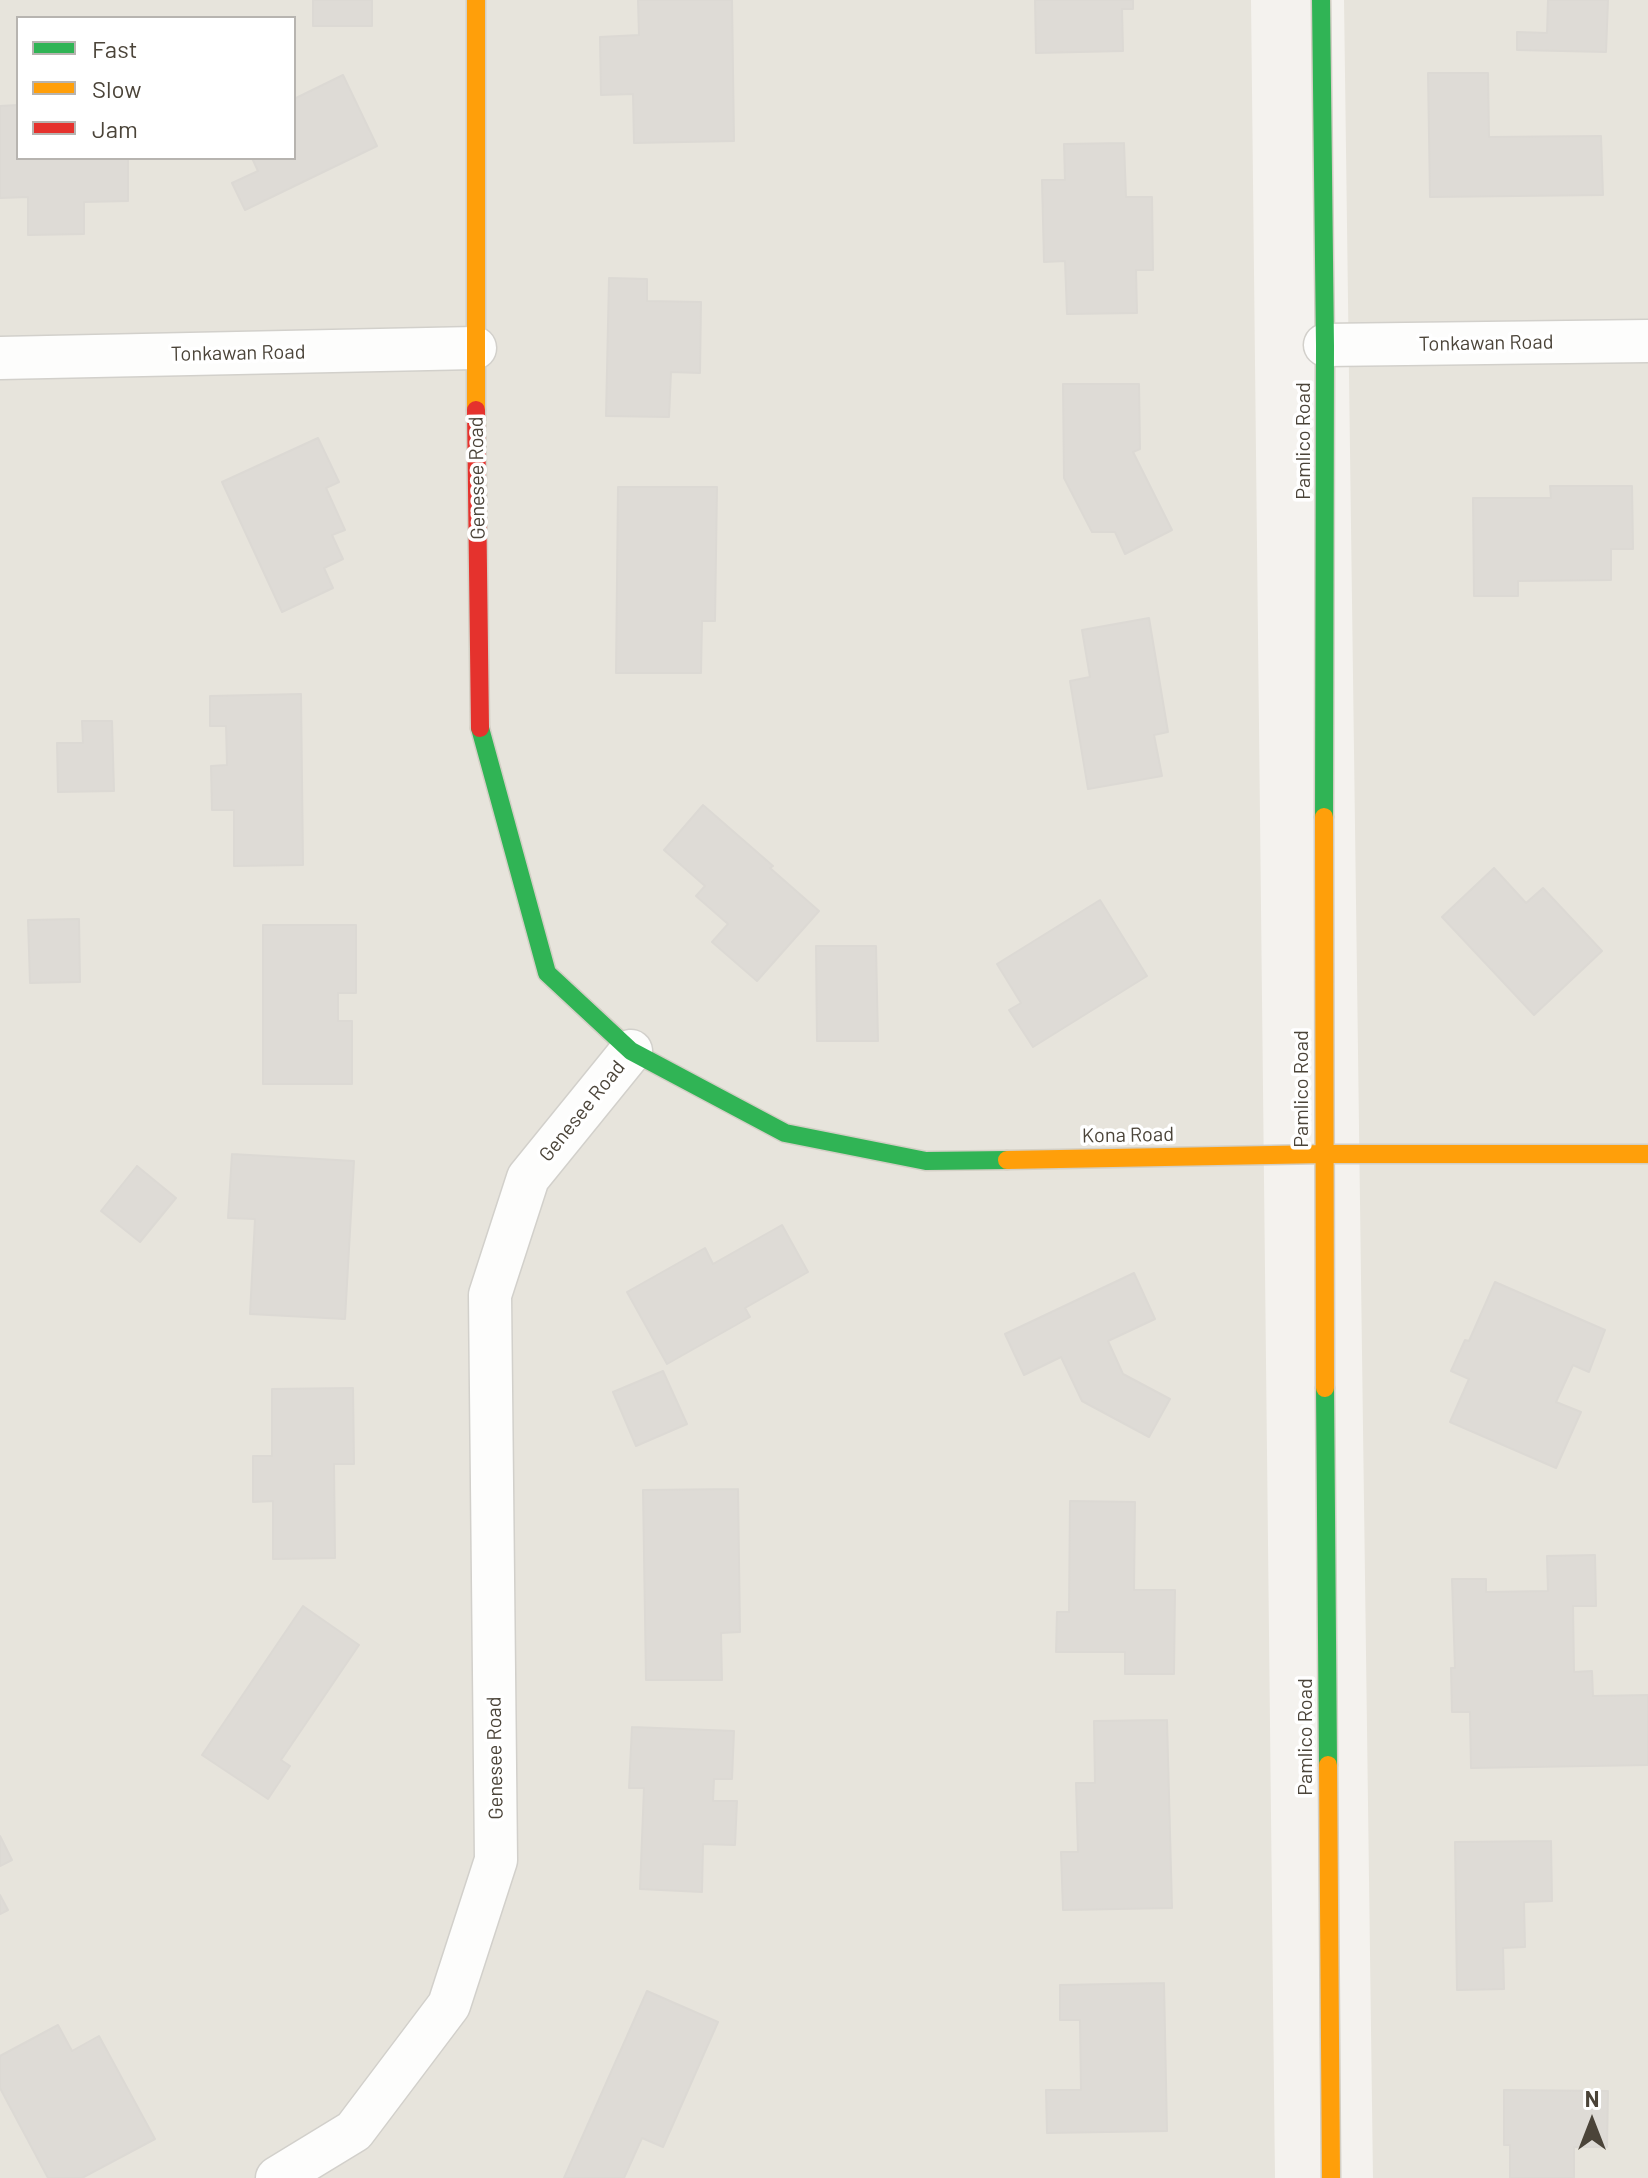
<!DOCTYPE html>
<html>
<head>
<meta charset="utf-8">
<style>
  body { margin:0 }
  #map { position:relative; width:1648px; height:2178px; overflow:hidden; background:#f4f2ee; font-family:Barlow,sans-serif }
  canvas { display:block }
  .legend { position:absolute; left:16px; top:16px; width:280px; height:144px; box-sizing:border-box; background:#fff; border:2px solid #b7b4b0; margin:0; padding:10px 14px; list-style:none; font-size:24px; color:#4b4439 }
  .legend li { display:flex; align-items:center; gap:16px; height:40px }
  .legend b { width:40px; border:2px solid #b7b4b0 }
  .north { position:absolute; left:1552px; top:2082px; width:80px; height:80px; -webkit-text-stroke:6px #fff; paint-order:stroke; rotate:0deg; font-size:22px; font-weight:700; line-height:32px; text-align:center; color:#4b4439 }
  .north::after { content:''; display:block; margin:auto; width:28px; height:36px; background:#4b4439; clip-path:polygon(50% 0,100% 100%,50% 72%,0 100%) }
</style>
</head>
<body>
<div id="map">
<canvas width="1648" height="2178"></canvas>
<ul class="legend">
<li><b style="height:10px;background:#30b455"></b>Fast</li>
<li><b style="height:10px;background:#ff9f0a"></b>Slow</li>
<li><b style="height:10px;background:#e5322d"></b>Jam</li>
</ul>
<div class="north">N</div>
</div>
<script>
const ctx = document.querySelector('canvas').getContext('2d');
ctx.lineJoin = 'round';
function paint(path, color) {
  ctx.fillStyle = color;
  ctx.fill(path, 'evenodd');
}
function toPath(rows) {
  const path = new Path2D();
  for (const r of rows) {
    path.moveTo(r[0], r[1]);
    for (let i = 2; i < r.length; i += 2) path.lineTo(r[i], r[i + 1]);
  }
  return path;
}
function strokePath(path, color, width, dash) {
  ctx.strokeStyle = color;
  ctx.lineWidth = width;
  ctx.lineCap = dash ? 'butt' : 'round';
  ctx.setLineDash(dash || []);
  ctx.stroke(path);
}
function write(font, color, halo, rows, align = 'center') {
  ctx.font = font + ' Barlow,sans-serif';
  ctx.lineWidth = 7;
  ctx.setLineDash([]);
  ctx.textBaseline = 'middle';
  ctx.strokeStyle = halo;
  ctx.fillStyle = color;
  for (const [text, x, y, turn = 0] of rows) {
    ctx.save();
    ctx.translate(x, y);
    ctx.rotate((+turn || 0) * Math.PI / 180);
    ctx.textAlign = isNaN(turn) ? turn : align;
    if (halo) ctx.strokeText(text, 0, 0);
    ctx.fillText(text, 0, 0);
    ctx.restore();
  }
}
const residential = toPath([
  [0,0,1251,0,1275,2178,0,2178],
  [18,18,294,18,294,158,18,158],
  [1344,0,1648,0,1648,2178,1373,2178]
]);
const building = toPath([
  [313,0,372,0,372,26,313,26,313,0],
  [638,0,732,0,734,141,634,143,633,94,601,95,600,37,639,35,638,0],
  [1035,0,1133,0,1133,9,1122,9,1123,51,1036,53,1035,0],
  [1548,0,1608,0,1606,52,1517,50,1517,32,1547,33,1548,0],
  [1428,73,1488,73,1489,137,1601,136,1603,195,1430,197,1428,73],
  [343,75,377,146,245,210,232,183,258,171,252,158,294,158,294,99,343,75],
  [18,105,18,158,128,158,128,201,84,202,84,234,28,235,28,197,0,198,0,106,18,105],
  [1124,143,1126,197,1152,197,1153,270,1136,270,1137,313,1067,314,1065,261,1044,262,1042,180,1065,180,1064,144,1124,143],
  [609,278,647,279,647,301,701,302,700,373,671,372,669,417,606,416,609,278],
  [1063,384,1139,384,1140,449,1133,452,1172,530,1125,554,1115,532,1092,532,1064,478,1063,384],
  [318,438,339,482,326,488,345,530,332,535,343,559,324,568,333,588,282,612,222,482,318,438],
  [1550,486,1632,486,1633,549,1611,549,1611,580,1518,581,1518,596,1474,596,1473,498,1551,498,1550,486],
  [618,487,717,487,715,621,702,621,701,673,616,673,618,487],
  [1149,618,1168,732,1154,735,1162,776,1088,789,1070,681,1090,677,1082,630,1149,618],
  [301,694,303,865,234,866,234,810,212,810,211,766,227,765,226,726,210,726,210,696,301,694],
  [82,721,112,721,114,791,58,792,57,743,83,743,82,721],
  [703,805,773,866,770,868,819,911,757,981,712,942,728,924,696,896,705,886,664,850,703,805],
  [1494,868,1526,903,1543,888,1602,951,1534,1015,1442,917,1494,868],
  [1100,900,1147,976,1033,1047,1009,1010,1021,1003,997,964,1100,900],
  [79,919,80,982,30,983,28,920,79,919],
  [263,925,356,925,356,993,338,993,338,1021,352,1021,352,1084,263,1084,263,925],
  [816,946,876,946,878,1041,817,1041,816,946],
  [232,1154,354,1161,345,1319,250,1314,255,1219,228,1218,232,1154],
  [137,1166,176,1198,140,1242,101,1211,137,1166],
  [782,1225,808,1272,745,1308,750,1317,667,1364,627,1292,705,1248,713,1264,782,1225],
  [1134,1273,1155,1319,1108,1341,1123,1374,1170,1399,1149,1437,1082,1401,1061,1357,1024,1375,1005,1334,1134,1273],
  [1495,1282,1605,1330,1589,1372,1573,1365,1556,1402,1581,1412,1556,1468,1450,1422,1469,1379,1451,1371,1465,1340,1469,1341,1495,1282],
  [663,1371,687,1424,636,1446,613,1392,663,1371],
  [353,1388,354,1464,334,1464,335,1558,273,1559,273,1501,253,1502,253,1456,272,1456,272,1389,353,1388],
  [738,1489,740,1632,721,1633,722,1680,646,1680,643,1490,738,1489],
  [1070,1501,1135,1502,1134,1590,1175,1590,1174,1674,1125,1674,1125,1652,1056,1652,1057,1612,1069,1612,1070,1501],
  [1595,1555,1596,1606,1573,1606,1574,1672,1592,1671,1593,1696,1648,1695,1648,1765,1471,1768,1470,1712,1452,1712,1451,1668,1455,1668,1452,1579,1486,1579,1486,1592,1548,1591,1547,1556,1595,1555],
  [303,1606,359,1645,281,1760,290,1766,268,1799,202,1755,303,1606],
  [1167,1720,1172,1908,1063,1910,1061,1852,1078,1852,1076,1783,1095,1783,1094,1721,1167,1720],
  [632,1727,734,1731,732,1779,714,1779,713,1801,737,1801,735,1845,703,1844,702,1892,640,1889,644,1788,629,1788,632,1727],
  [0,1836,12,1860,0,1866,0,1836],
  [1551,1841,1552,1901,1524,1902,1525,1947,1503,1948,1504,1989,1457,1990,1455,1842,1551,1841],
  [0,1895,8,1910,0,1914,0,1895],
  [1164,1983,1167,2131,1047,2133,1046,2090,1081,2090,1080,2020,1060,2020,1060,1985,1164,1983],
  [647,1991,718,2022,663,2147,642,2138,624,2178,564,2178,647,1991],
  [58,2025,72,2051,99,2036,155,2139,82,2178,48,2178,0,2088,0,2056,58,2025],
  [1504,2090,1608,2091,1607,2147,1574,2147,1574,2178,1510,2178,1510,2145,1504,2145,1504,2090]
]);
const street = toPath([
  [1325,345,1648,341],
  [0,358,475,348],
  [277,2178,354,2131,449,2005,496,1860,490,1295,528,1178,631,1051]
]);
const fast = toPath([
  [1321,0,1325,345,1324,817],
  [480,728,547,973,631,1051,785,1133,926,1161,1007,1160],
  [1325,1388,1328,1765]
]);
const slow = toPath([
  [476,410,476,0],
  [1324,817,1325,1388],
  [1007,1160,1323,1154,1648,1154],
  [1328,1765,1331,2178]
]);
const jam = toPath([
  [476,410,480,728]
]);
const streetNames = [
  ["Tonkawan Road",1486,343,-1],
  ["Tonkawan Road",238,353,-1],
  ["Pamlico Road",1303,441,-90],
  ["Genesee Road",477,478,-91],
  ["Pamlico Road",1301,1089,-90],
  ["Genesee Road",582,1111,-51],
  ["Kona Road",1128,1135,-1],
  ["Pamlico Road",1305,1737,-90],
  ["Genesee Road",495,1758,-91]
];
paint(residential, '#e7e4dc');
paint(building, '#dedbd6');
strokePath(building, '#dcd9d4', 2);
strokePath(street, '#d2d0cb', 45);
strokePath(fast, '#d3cfc5', 21);
strokePath(slow, '#d3cfc5', 21);
strokePath(jam, '#d3cfc5', 21);
strokePath(street, '#fdfdfc', 42);
strokePath(fast, '#30b455', 18);
strokePath(slow, '#ff9f0a', 18);
strokePath(jam, '#e5322d', 18);
write('20px', '#4b4439', '#fff', streetNames);
</script>
</body>
</html>
